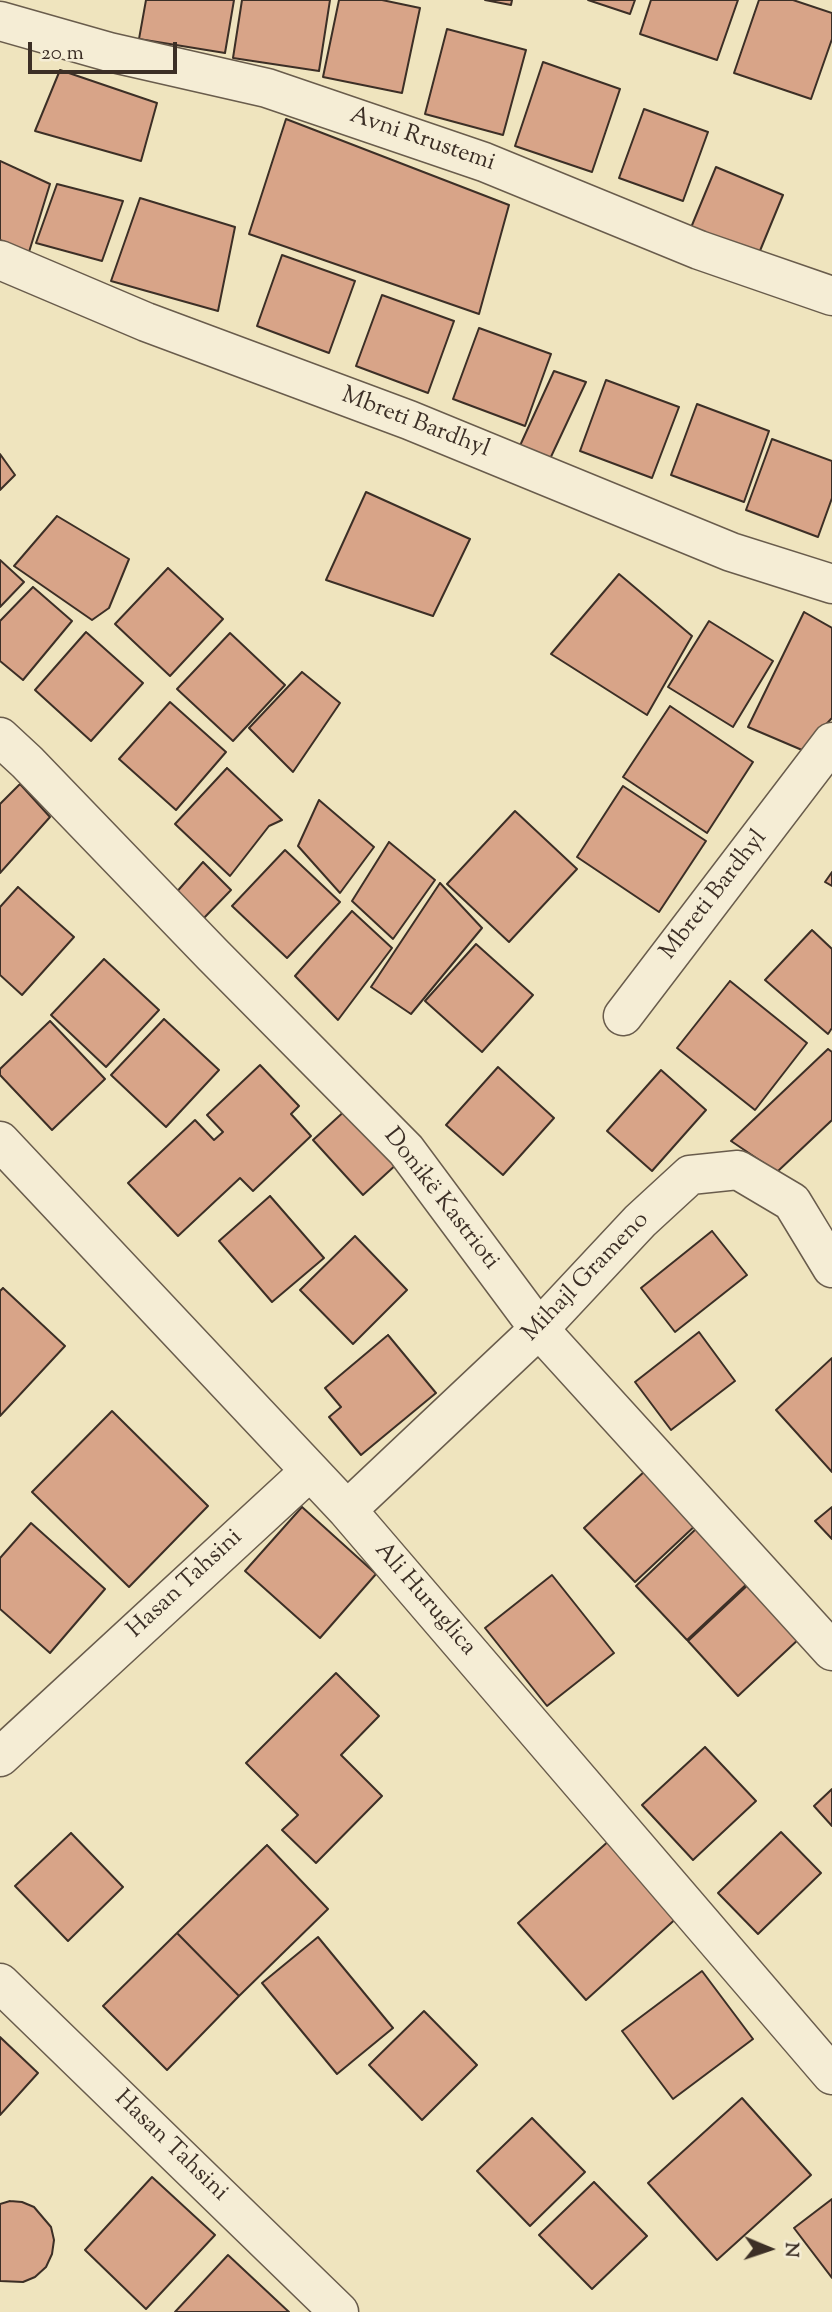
<!DOCTYPE html>
<html>
<head>
<meta charset="utf-8">
<style>
  body { margin:0 }
  #map { position:relative; width:832px; height:2312px; overflow:hidden; background:#efe4be; font-family:"Sorts Mill Goudy",serif }
  canvas { display:block }
  .north { position:absolute; left:734px; top:2214px; width:70px; height:70px; -webkit-text-stroke:5px #f5edd5; paint-order:stroke; rotate:92deg; font-size:19px; font-weight:700; line-height:28px; text-align:center; color:#3c2f26 }
  .north::after { content:''; display:block; margin:auto; width:24px; height:32px; background:#3c2f26; clip-path:polygon(50% 0,100% 100%,50% 72%,0 100%) }
  .scale { position:absolute; left:28px; top:42px; width:149px; height:32px; box-sizing:border-box; border:4px solid #3c2f26; border-top:0; padding-left:9px; font-size:21px; line-height:24px; white-space:nowrap; color:#3c2f26; -webkit-text-stroke:5px #f5edd5; paint-order:stroke }
</style>
</head>
<body>
<div id="map">
<canvas width="832" height="2312"></canvas>
<div class="north">N</div>
<div class="scale">20 m</div>
</div>
<script>
const ctx = document.querySelector('canvas').getContext('2d');
ctx.lineJoin = 'round';
function paint(path, color) {
  ctx.fillStyle = color;
  ctx.fill(path, 'evenodd');
}
function toPath(rows) {
  const path = new Path2D();
  for (const r of rows) {
    path.moveTo(r[0], r[1]);
    for (let i = 2; i < r.length; i += 2) path.lineTo(r[i], r[i + 1]);
  }
  return path;
}
function strokePath(path, color, width, dash) {
  ctx.strokeStyle = color;
  ctx.lineWidth = width;
  ctx.lineCap = dash ? 'butt' : 'round';
  ctx.setLineDash(dash || []);
  ctx.stroke(path);
}
function write(font, color, halo, rows, align = 'center') {
  ctx.font = font + ' "Sorts Mill Goudy",serif';
  ctx.lineWidth = 6;
  ctx.setLineDash([]);
  ctx.textBaseline = 'middle';
  ctx.strokeStyle = halo;
  ctx.fillStyle = color;
  for (const [text, x, y, turn = 0] of rows) {
    ctx.save();
    ctx.translate(x, y);
    ctx.rotate((+turn || 0) * Math.PI / 180);
    ctx.textAlign = isNaN(turn) ? turn : align;
    if (halo) ctx.strokeText(text, 0, 0);
    ctx.fillText(text, 0, 0);
    ctx.restore();
  }
}
const building = toPath([
  [146,0,234,0,225,53,139,39,146,0],
  [242,0,330,0,319,71,233,58,242,0],
  [339,0,382,0,420,8,402,93,323,77,339,0],
  [485,0,512,0,511,5,485,0],
  [588,0,635,0,630,14,588,0],
  [651,0,738,0,717,60,640,34,651,0],
  [759,0,793,0,832,13,832,39,811,99,734,73,759,0],
  [447,29,526,50,503,135,425,114,447,29],
  [543,62,620,89,592,172,515,146,543,62],
  [60,70,157,103,141,161,35,131,60,70],
  [644,109,708,132,683,201,619,178,644,109],
  [286,119,509,205,479,314,249,234,286,119],
  [0,161,50,184,29,252,0,240,0,161],
  [716,167,783,195,757,258,690,230,716,167],
  [57,184,123,201,102,261,36,243,57,184],
  [140,198,235,227,218,311,111,281,140,198],
  [282,255,355,281,329,353,257,326,282,255],
  [382,295,454,321,428,393,356,366,382,295],
  [479,328,551,354,525,426,453,399,479,328],
  [554,371,586,382,549,461,518,450,554,371],
  [606,380,679,407,652,478,580,451,606,380],
  [697,404,769,431,744,502,671,475,697,404],
  [772,439,832,461,832,498,818,537,746,510,772,439],
  [0,454,15,475,0,490,0,454],
  [366,492,470,539,433,616,326,580,366,492],
  [57,516,129,559,109,608,92,620,14,566,57,516],
  [0,560,24,582,0,607,0,560],
  [168,568,223,619,170,676,115,624,168,568],
  [619,574,692,636,647,715,551,654,619,574],
  [33,587,72,621,23,680,0,661,0,621,33,587],
  [804,612,832,628,832,718,802,750,748,727,804,612],
  [709,621,773,661,733,727,668,687,709,621],
  [86,632,143,683,91,741,35,690,86,632],
  [230,633,285,685,233,741,177,689,230,633],
  [302,672,340,703,293,772,249,728,302,672],
  [170,702,226,752,176,810,119,759,170,702],
  [670,706,753,762,707,833,623,777,670,706],
  [227,768,282,820,269,826,230,876,175,824,227,768],
  [20,784,50,817,0,873,0,804,20,784],
  [623,786,706,841,659,912,577,857,623,786],
  [319,800,374,847,340,893,298,846,319,800],
  [515,811,577,869,509,942,447,884,515,811],
  [389,842,435,880,393,939,352,901,389,842],
  [285,850,340,902,287,958,232,906,285,850],
  [203,862,231,890,203,919,174,895,203,862],
  [832,872,832,886,825,882,832,872],
  [440,883,482,928,411,1014,371,987,440,883],
  [18,887,74,937,22,995,0,975,0,907,18,887],
  [352,911,392,948,338,1020,295,976,352,911],
  [812,930,832,949,832,1028,828,1034,765,980,812,930],
  [476,944,533,995,482,1052,425,1001,476,944],
  [104,959,159,1010,106,1067,51,1015,104,959],
  [730,981,807,1043,755,1110,677,1048,730,981],
  [164,1019,219,1070,166,1127,111,1075,164,1019],
  [50,1021,105,1079,52,1130,0,1075,0,1069,50,1021],
  [828,1049,832,1052,832,1120,777,1172,731,1141,828,1049],
  [260,1065,299,1106,291,1114,311,1136,253,1191,240,1178,178,1236,128,1183,195,1120,214,1140,223,1132,207,1115,260,1065],
  [498,1067,554,1118,503,1175,446,1125,498,1067],
  [661,1070,706,1110,652,1171,607,1131,661,1070],
  [349,1107,399,1162,363,1195,313,1140,349,1107],
  [270,1196,324,1258,272,1302,219,1241,270,1196],
  [712,1231,747,1275,675,1332,641,1288,712,1231],
  [355,1236,407,1290,353,1344,300,1290,355,1236],
  [3,1288,65,1346,0,1416,0,1291,3,1288],
  [699,1332,735,1381,671,1430,635,1382,699,1332],
  [388,1335,436,1393,361,1455,329,1417,341,1407,325,1388,388,1335],
  [832,1358,832,1472,776,1410,832,1358],
  [112,1411,208,1506,129,1587,32,1492,112,1411],
  [647,1469,698,1523,635,1582,584,1528,647,1469],
  [302,1507,376,1574,320,1638,245,1571,302,1507],
  [832,1507,832,1539,815,1521,832,1507],
  [31,1523,105,1589,50,1653,0,1609,0,1558,31,1523],
  [699,1526,750,1581,687,1640,636,1586,699,1526],
  [552,1575,614,1653,547,1706,485,1628,552,1575],
  [751,1582,801,1637,738,1696,688,1641,751,1582],
  [336,1673,379,1716,341,1755,382,1796,316,1863,282,1830,298,1815,246,1763,336,1673],
  [705,1747,756,1801,693,1860,642,1805,705,1747],
  [832,1789,832,1826,814,1806,832,1789],
  [781,1832,821,1873,758,1934,718,1893,781,1832],
  [71,1833,123,1887,68,1941,15,1886,71,1833],
  [612,1838,680,1915,586,2000,518,1923,612,1838],
  [267,1845,328,1909,239,1996,177,1933,267,1845],
  [177,1933,239,1996,167,2070,103,2006,177,1933],
  [318,1937,393,2028,337,2074,262,1983,318,1937],
  [702,1971,753,2039,673,2099,622,2031,702,1971],
  [424,2011,477,2065,422,2120,369,2065,424,2011],
  [0,2037,38,2073,0,2115,0,2037],
  [742,2098,811,2175,717,2260,648,2183,742,2098],
  [532,2118,585,2172,530,2226,477,2171,532,2118],
  [152,2177,215,2235,146,2309,85,2250,152,2177],
  [594,2182,647,2236,592,2289,539,2235,594,2182],
  [832,2199,832,2278,794,2228,832,2199],
  [10,2201,22,2202,34,2207,51,2227,54,2240,52,2254,46,2267,35,2277,23,2282,0,2281,0,2204,10,2201],
  [228,2255,289,2312,175,2312,228,2255]
]);
const street = toPath([
  [0,21,109,52,267,88,484,162,699,250,832,296],
  [0,260,146,322,409,420,731,552,832,584],
  [0,737,27,762,212,954,406,1150,539,1329,832,1651],
  [623,1016,832,742],
  [0,1141,347,1510,832,2075],
  [347,1510,539,1329,640,1221,690,1175,738,1170,792,1202,832,1268],
  [0,1757,310,1471],
  [0,1983,339,2312]
]);
const streetNames = [
  ["Avni Rrustemi",422,141,19],
  ["Mbreti Bardhyl",415,424,21],
  ["Mbreti Bardhyl",715,896,-52],
  ["Donikë Kastrioti",440,1200,52],
  ["Mihajl Grameno",587,1278,-46],
  ["Hasan Tahsini",186,1585,-43],
  ["Ali Huruglica",424,1600,49],
  ["Hasan Tahsini",170,2147,44]
];
paint(building, '#d8a488');
strokePath(building, '#3c2f26', 2);
strokePath(street, '#695c4c', 41);
strokePath(street, '#f5edd5', 38);
write('24px', '#3c2f26', '#f5edd5', streetNames);
</script>
</body>
</html>
